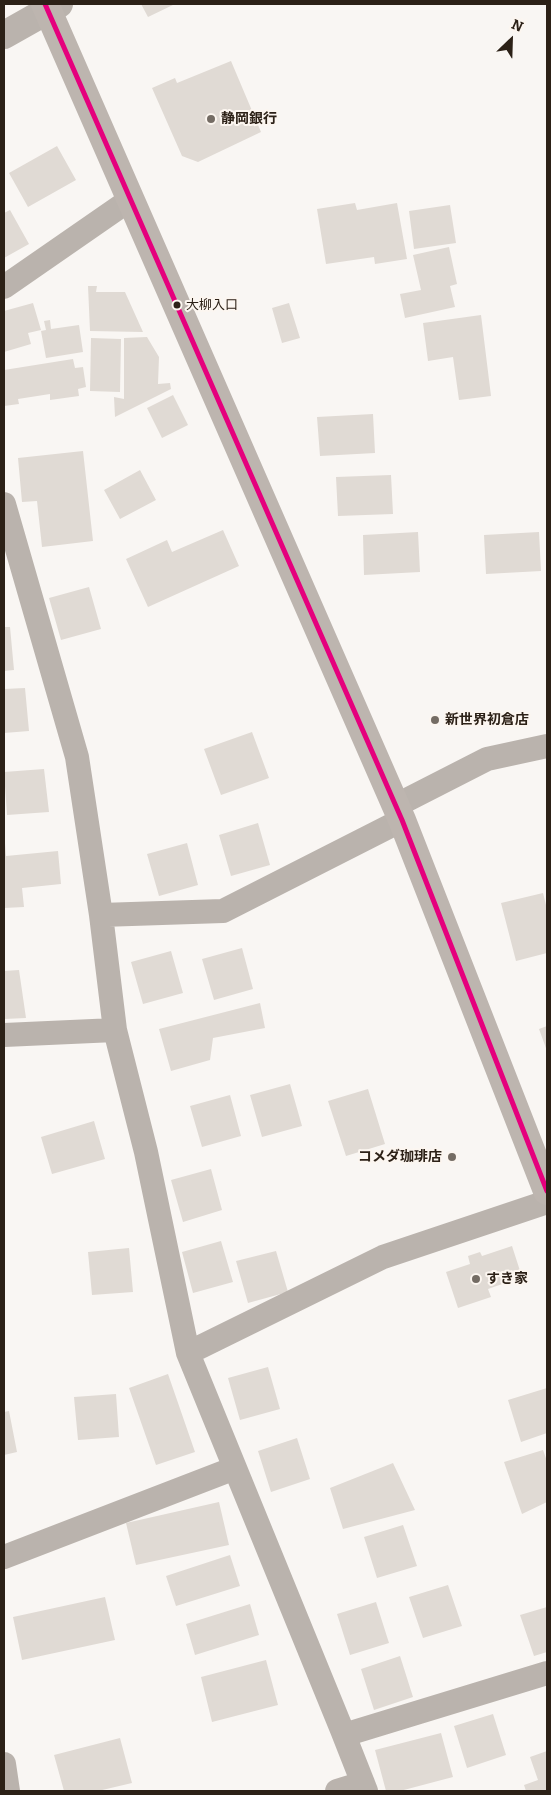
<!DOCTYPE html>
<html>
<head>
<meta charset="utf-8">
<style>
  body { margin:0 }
  #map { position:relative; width:551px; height:1795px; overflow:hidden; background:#f9f6f3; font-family:Bitter,serif }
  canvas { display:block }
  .frame { position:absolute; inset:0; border:5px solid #2c2117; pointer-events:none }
  .north { position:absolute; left:486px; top:15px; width:50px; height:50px; -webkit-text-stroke:4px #fcf6f0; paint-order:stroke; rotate:24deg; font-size:14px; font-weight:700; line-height:20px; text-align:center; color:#2c2117 }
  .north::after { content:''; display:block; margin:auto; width:18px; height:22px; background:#2c2117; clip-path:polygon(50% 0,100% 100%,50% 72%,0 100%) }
</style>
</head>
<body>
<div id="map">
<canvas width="551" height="1795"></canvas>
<div class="frame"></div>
<div class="north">N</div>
</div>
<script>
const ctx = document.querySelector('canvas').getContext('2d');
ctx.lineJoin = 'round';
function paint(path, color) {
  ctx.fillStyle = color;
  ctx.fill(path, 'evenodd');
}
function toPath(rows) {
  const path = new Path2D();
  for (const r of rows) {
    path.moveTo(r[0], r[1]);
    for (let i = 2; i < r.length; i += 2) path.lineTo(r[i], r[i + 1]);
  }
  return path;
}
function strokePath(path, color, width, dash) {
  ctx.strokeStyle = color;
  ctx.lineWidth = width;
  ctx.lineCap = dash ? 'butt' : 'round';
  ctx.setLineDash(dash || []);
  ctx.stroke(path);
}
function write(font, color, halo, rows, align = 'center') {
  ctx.font = font + ' Bitter,"Noto Sans JP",serif';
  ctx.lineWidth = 4;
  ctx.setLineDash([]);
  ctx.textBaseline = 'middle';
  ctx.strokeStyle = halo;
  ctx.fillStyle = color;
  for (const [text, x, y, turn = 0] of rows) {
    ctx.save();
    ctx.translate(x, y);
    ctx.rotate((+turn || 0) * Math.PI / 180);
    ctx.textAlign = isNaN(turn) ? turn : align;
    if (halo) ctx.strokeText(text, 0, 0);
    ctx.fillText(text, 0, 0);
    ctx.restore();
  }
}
const building = toPath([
  [141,4,175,4,148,17],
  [231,61,261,132,198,162,182,156,152,88,175,78,177,83],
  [57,146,76,180,28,207,9,173],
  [355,203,357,210,397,203,407,259,375,264,374,257,326,264,317,209],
  [450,205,456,243,414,249,409,211],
  [10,210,29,244,4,258,4,213],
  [449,247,457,284,450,286,455,307,405,318,400,294,421,290,413,255],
  [88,286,97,286,96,292,125,292,143,332,90,331],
  [33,303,41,330,28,333,31,344,4,352,4,311],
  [289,303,300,338,282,343,272,308],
  [481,315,491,396,459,400,453,357,428,361,423,323],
  [50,320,51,329,79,325,83,352,46,358,41,331,46,330,44,321],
  [147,337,159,357,158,384,170,383,171,389,115,417,114,397,124,399,124,338],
  [91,338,121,339,120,392,90,391],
  [73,359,75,368,83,367,86,387,78,389,79,396,50,400,50,394,18,399,19,404,4,406,4,370],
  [173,395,188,425,162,438,147,408],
  [373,414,375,453,320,456,317,417],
  [83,451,93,541,42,547,37,501,22,502,18,458],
  [140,470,156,500,120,519,104,490],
  [391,475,393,514,338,516,336,477],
  [223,530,239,566,148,607,126,559,167,540,172,552],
  [418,532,420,572,364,575,363,535],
  [539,532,541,571,486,574,484,535],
  [89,587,101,629,61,640,49,598],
  [4,627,10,627,14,670,4,671],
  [25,688,29,731,4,733,4,689],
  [252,732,269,778,221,795,204,749],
  [44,769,49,812,7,815,4,772],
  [258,823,270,865,231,876,219,835],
  [4,843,5,843,6,856,58,851,61,884,22,888,24,907,4,908],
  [187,843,198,885,159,896,147,854],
  [543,893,547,909,547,953,516,961,501,903],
  [242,948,253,989,214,1000,202,959],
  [171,951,183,993,143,1004,131,962],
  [19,970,26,1018,4,1019,4,971],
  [260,1003,265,1028,213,1038,210,1060,171,1071,159,1029],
  [547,1026,547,1051,539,1029],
  [290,1084,302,1126,262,1137,250,1095],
  [368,1089,385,1144,346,1156,328,1101],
  [230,1095,241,1136,202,1147,190,1106],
  [94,1121,105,1159,52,1174,41,1137],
  [211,1169,222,1210,183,1222,171,1180],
  [221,1241,233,1282,193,1293,182,1252],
  [512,1246,522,1277,488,1289,491,1297,458,1308,446,1272,470,1264,468,1256,480,1252,482,1256],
  [129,1248,133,1292,92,1295,88,1252],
  [276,1251,288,1292,248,1303,236,1261],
  [268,1367,280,1409,240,1420,228,1378],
  [168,1374,195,1452,156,1465,129,1388],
  [547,1388,547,1433,521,1442,508,1400],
  [116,1394,119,1437,78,1440,74,1397],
  [9,1411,17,1452,4,1455,4,1412],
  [297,1438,310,1479,271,1492,258,1451],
  [543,1450,547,1461,547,1502,522,1514,504,1462],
  [393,1463,415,1510,343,1529,330,1488],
  [219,1502,229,1545,136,1565,126,1523],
  [403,1525,417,1566,377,1578,364,1537],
  [230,1555,240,1586,176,1606,166,1576],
  [448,1585,462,1626,423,1638,409,1597],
  [105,1597,115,1640,22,1660,13,1617],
  [376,1602,389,1643,350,1655,337,1614],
  [250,1604,259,1635,195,1655,186,1624],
  [547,1607,547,1652,534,1656,520,1615],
  [400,1656,413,1697,374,1710,361,1669],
  [266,1660,278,1705,212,1722,201,1677],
  [493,1714,506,1755,467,1768,454,1726],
  [441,1733,453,1777,400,1791,386,1791,375,1750],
  [120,1738,132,1783,98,1791,64,1791,54,1755],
  [547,1751,547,1791,526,1791,524,1785,538,1780,530,1757]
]);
const minor = toPath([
  [4,287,131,199],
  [4,504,77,757,101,915,115,1030,146,1152,188,1353,342,1730,366,1791],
  [395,806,487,759,547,746],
  [101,915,223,911,402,820],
  [4,1035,115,1030],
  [188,1353,383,1257,547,1202],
  [4,1557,235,1468],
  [344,1735,547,1673],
  [4,1764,8,1791],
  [337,1791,363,1783]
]);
const tertiary = toPath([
  [4,35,59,4]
]);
const primary = toPath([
  [45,4,402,820,547,1191]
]);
const bus1 = toPath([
  [45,4,402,820,547,1191]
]);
const markers = [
  [211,119,5,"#746c64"],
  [177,305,4.5,"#2c2117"],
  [435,720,5,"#746c64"],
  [452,1157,5,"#746c64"],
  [476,1279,5,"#746c64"]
];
const busNames = [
  ["大柳入口",186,305]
];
const poiNames = [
  ["静岡銀行",221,119],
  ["新世界初倉店",445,720],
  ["コメダ珈琲店",442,1157,"right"],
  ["すき家",486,1279]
];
paint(building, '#e0dad4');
strokePath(minor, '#bab3ad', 24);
strokePath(tertiary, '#bab3ad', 28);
strokePath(primary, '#bdb5af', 28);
strokePath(bus1, '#e5007d', 5);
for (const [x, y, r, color] of markers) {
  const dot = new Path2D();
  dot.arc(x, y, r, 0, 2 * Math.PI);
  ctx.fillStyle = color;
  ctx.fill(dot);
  strokePath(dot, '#fcf6f0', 2);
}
write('13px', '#2c2117', '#fcf6f0', busNames, 'left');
write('bold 14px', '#2c2117', '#fcf6f0', poiNames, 'left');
</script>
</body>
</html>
